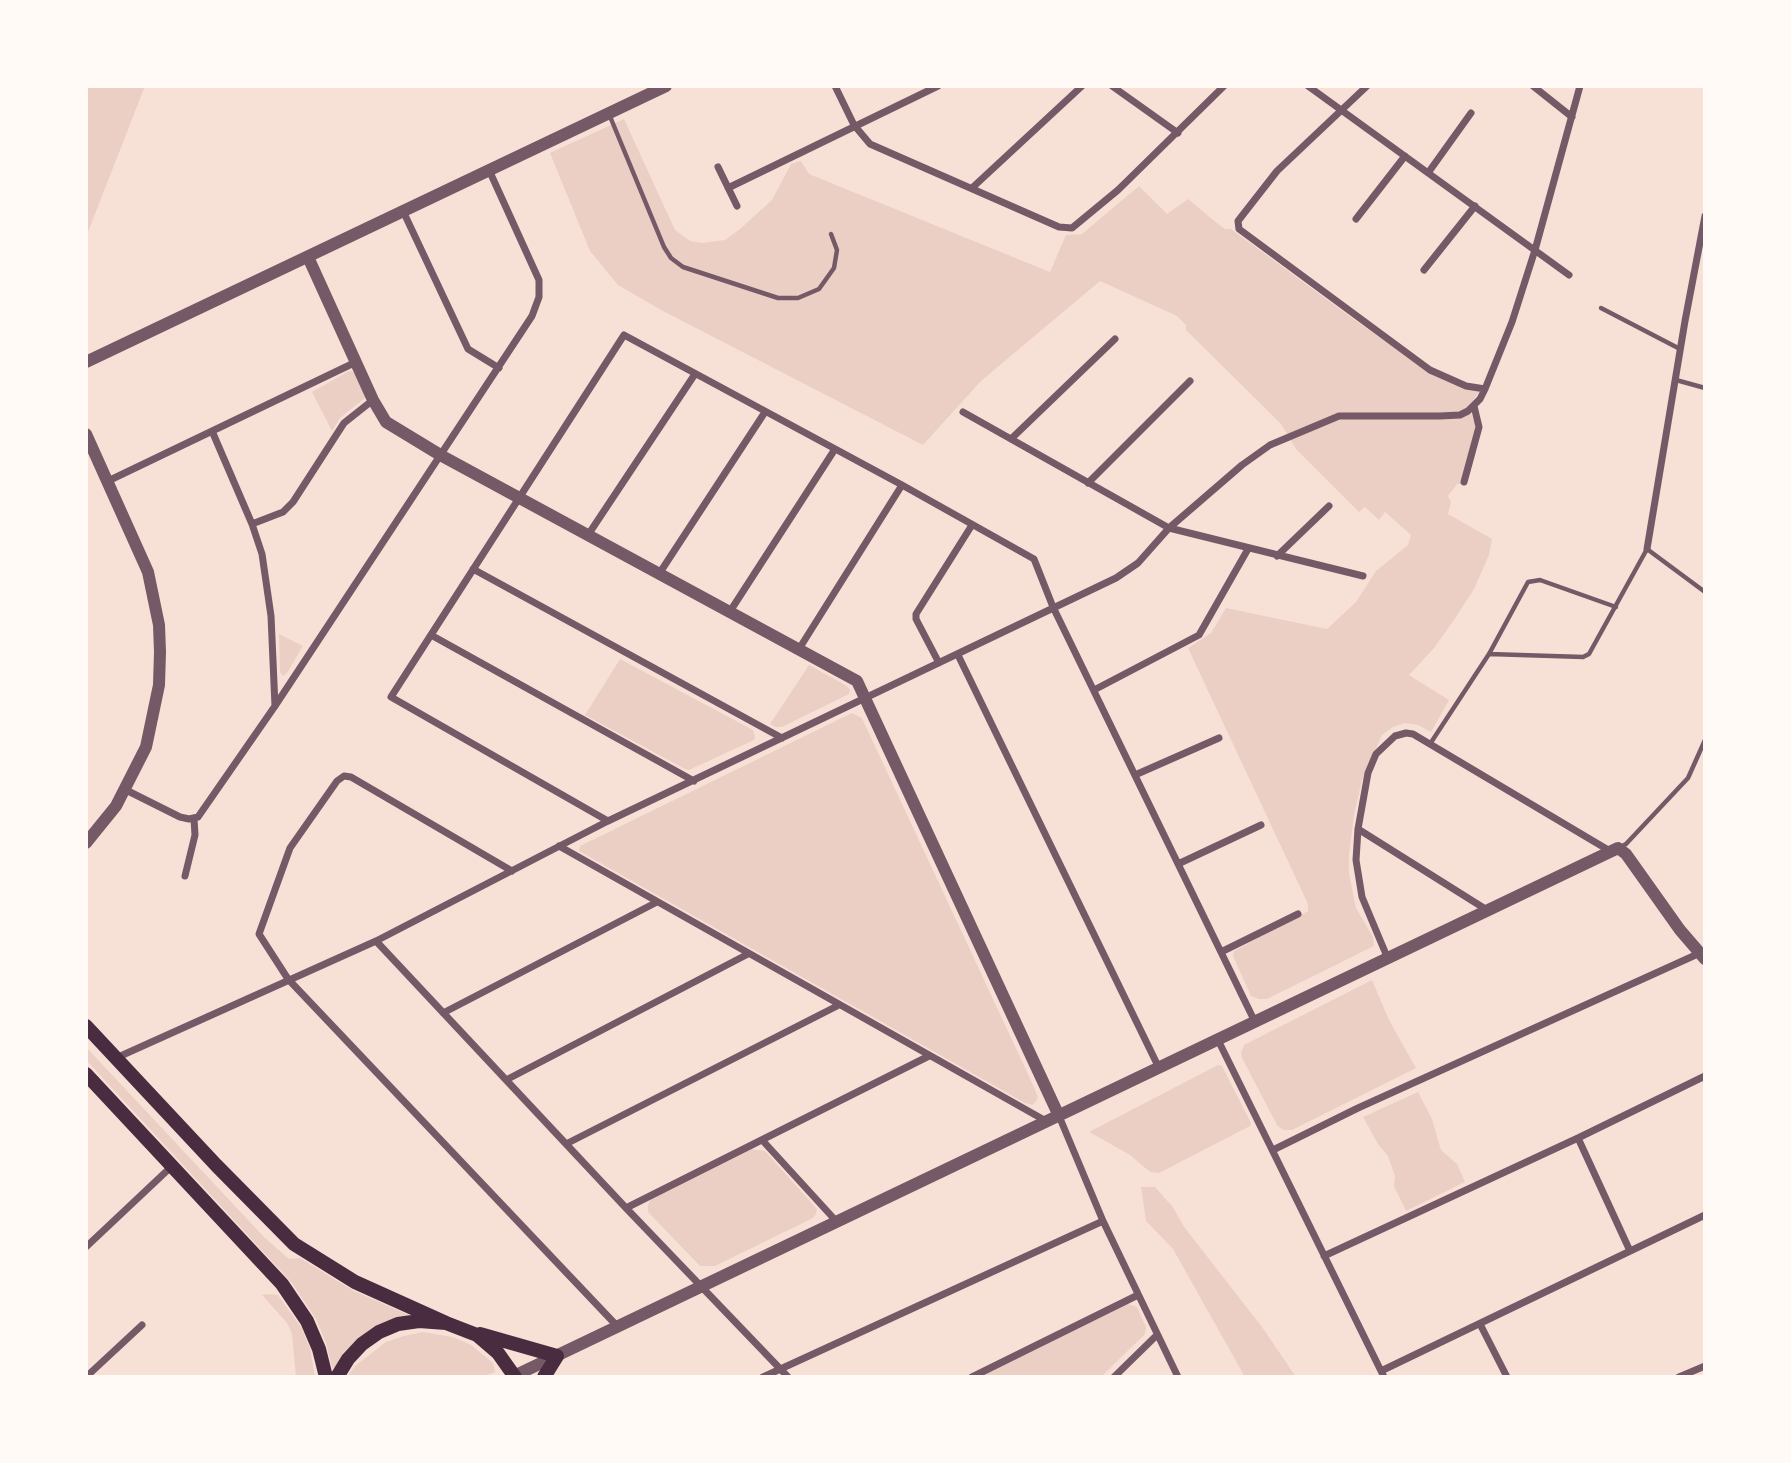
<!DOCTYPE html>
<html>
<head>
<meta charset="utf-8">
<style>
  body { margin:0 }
  #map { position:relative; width:1791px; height:1463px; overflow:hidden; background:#f7e1d7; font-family:"Alegreya Sans",sans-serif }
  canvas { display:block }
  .frame { position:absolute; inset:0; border:88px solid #fffaf5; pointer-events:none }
</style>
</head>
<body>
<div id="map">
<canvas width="1791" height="1463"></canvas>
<div class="frame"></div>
</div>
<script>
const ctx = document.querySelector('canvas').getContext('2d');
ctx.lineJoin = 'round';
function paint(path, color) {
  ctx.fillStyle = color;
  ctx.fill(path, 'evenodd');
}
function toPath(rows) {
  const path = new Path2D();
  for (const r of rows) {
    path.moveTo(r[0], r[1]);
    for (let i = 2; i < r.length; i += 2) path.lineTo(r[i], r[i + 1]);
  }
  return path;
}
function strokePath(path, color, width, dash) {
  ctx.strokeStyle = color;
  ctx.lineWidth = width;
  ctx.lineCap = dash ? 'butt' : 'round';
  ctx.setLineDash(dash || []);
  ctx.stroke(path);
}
const green = toPath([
  [86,86,145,86,86,237],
  [624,119,675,230,690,241,702,243,725,240,740,229,772,200,791,164,801,161,809,174,1050,272,1066,235,1082,234,1139,186,1167,214,1188,199,1218,224,1225,229,1231,229,1352,318,1437,377,1463,389,1479,392,1468,407,1475,422,1475,430,1460,484,1457,484,1448,496,1451,502,1448,514,1492,539,1489,555,1474,589,1454,620,1434,648,1409,675,1449,700,1431,732,1418,725,1405,723,1393,727,1382,735,1362,780,1354,815,1349,856,1349,873,1356,908,1373,937,1374,946,1267,999,1259,999,1251,996,1233,956,1234,951,1308,911,1308,904,1188,648,1211,633,1226,608,1327,629,1356,602,1376,571,1408,545,1411,535,1385,512,1379,520,1365,507,1359,512,1296,449,1281,424,1186,330,1186,325,1177,316,1100,281,981,381,923,445,661,310,618,285,590,251,550,153],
  [349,371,354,372,366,395,364,399,340,418,332,431,312,392],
  [279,634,303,646,287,673,283,676,280,672],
  [620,659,753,730,755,736,754,740,689,770,685,769,585,715],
  [809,665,847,686,850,690,849,694,782,727,775,727,770,724],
  [852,713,862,718,1034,1087,1038,1098,1033,1105,1025,1103,579,851,580,846],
  [1372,980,1389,1020,1416,1068,1292,1130,1283,1130,1277,1125,1242,1058,1241,1053,1244,1045],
  [86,1047,264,1237,289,1259,300,1258,354,1291,411,1316,361,1337,344,1352,335,1367,332,1368,326,1343,316,1319,292,1283,86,1060],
  [1218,1065,1222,1066,1251,1123,1250,1126,1159,1173,1150,1172,1130,1155,1089,1132],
  [1418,1092,1432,1119,1441,1150,1457,1164,1465,1182,1406,1211,1394,1186,1395,1176,1388,1156,1378,1144,1363,1117],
  [751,1149,765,1151,817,1209,816,1214,813,1218,715,1266,700,1266,648,1212,648,1205,651,1199],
  [1141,1187,1155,1187,1172,1206,1185,1228,1262,1327,1296,1377,1245,1377,1173,1249,1146,1221],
  [267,1294,278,1295,301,1327,310,1348,315,1377,296,1377,292,1334,287,1323,262,1295],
  [1128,1304,1137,1307,1146,1327,1145,1334,1101,1377,979,1377],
  [423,1332,453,1337,471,1345,493,1363,495,1372,483,1377,347,1377,355,1366,386,1342,404,1336]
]);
const service = toPath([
  [609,114,664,247,671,258,683,267,778,298,798,298,819,289,834,268,837,250,831,234],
  [1601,308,1680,349],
  [1676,380,1705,388],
  [1489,654,1583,657,1589,654,1647,549,1705,592],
  [1430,744,1489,654,1528,582,1540,580,1616,607],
  [1619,848,1626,844,1688,778,1705,740]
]);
const minor = toPath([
  [835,86,854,125,870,144,1059,227,1072,228,1118,190,1224,86],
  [1112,86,1178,133],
  [1308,86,1569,275],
  [1367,86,1277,171,1238,221,1239,229,1430,370,1466,386,1485,389],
  [1533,86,1572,117],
  [718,167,737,206],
  [1428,173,1471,113],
  [728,188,938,86],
  [972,188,1082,86],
  [403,211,468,349,499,368],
  [1356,219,1405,156],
  [1424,270,1475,206],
  [963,412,1169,528,1363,576],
  [212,431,252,524,262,554,271,616,275,706],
  [1011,439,1115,339],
  [108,481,356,362],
  [1464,482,1479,427,1474,406],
  [1088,483,1190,381],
  [252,524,283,512,293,502,344,423,373,400],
  [588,535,695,374],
  [1647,549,1685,321,1705,216],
  [1277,556,1329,506],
  [473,569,782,738],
  [659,574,765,412],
  [729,613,835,449],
  [431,635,694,781],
  [799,649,902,485],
  [958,655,1159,1068],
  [939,663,916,619,916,614,972,525],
  [1094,690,1199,635,1248,549],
  [1135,775,1219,738],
  [126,790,180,817,189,819,198,817,275,706,532,316,539,297,539,280,489,170],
  [608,821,391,697,624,335,902,485,1034,559,1053,607,1255,1022],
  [1358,829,1487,910],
  [559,846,1046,1121],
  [1178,864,1261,825],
  [512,871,351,777,344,776,337,781,290,848,259,934,288,979,618,1327],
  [185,876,195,835,194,819],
  [376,941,626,1208,788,1377],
  [1221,952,1298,914],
  [1388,959,1362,897,1356,860,1358,829,1368,773,1376,754,1395,736,1406,733,1413,734,1610,851],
  [443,1013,657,902],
  [1218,1040,1384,1377],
  [116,1058,376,941,608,821,1116,578,1138,563,1169,528,1242,465,1270,445,1339,416,1440,416,1460,415,1468,411,1480,399,1485,389,1512,322,1535,250,1580,86],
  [506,1080,748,954],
  [1059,1116,1103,1221,1178,1377],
  [1578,1138,1630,1251],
  [763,1141,837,1222],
  [566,1144,839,1005],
  [1273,1150,1358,1108,1700,953],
  [626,1208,929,1056],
  [86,1247,172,1166],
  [1324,1256,1578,1138,1705,1076],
  [1480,1324,1507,1377],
  [1381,1371,1705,1215],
  [86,1377,142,1325],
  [763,1377,1103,1221],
  [972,1377,1138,1295],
  [1114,1377,1157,1335],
  [1679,1377,1705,1366]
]);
const tertiary = toPath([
  [308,257,373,400,386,422,442,456,857,681,1059,1116],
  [86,362,666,86],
  [86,434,148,572,159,625,160,652,159,685,146,747,116,806,86,843],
  [512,1377,1618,848,1626,854,1680,930,1705,959]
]);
const secondary = toPath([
  [86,1026,216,1165,294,1244,355,1282,446,1323],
  [86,1074,282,1284,307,1321,319,1349,326,1377],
  [480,1334,557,1356,544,1377],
  [337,1377,348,1359,362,1344,379,1332,398,1324,419,1321,446,1323,477,1335,498,1353,515,1377]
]);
paint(green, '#ebcfc5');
strokePath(service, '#755966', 4.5);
strokePath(minor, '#755966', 7);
strokePath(tertiary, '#755966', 12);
strokePath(secondary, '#4a2c40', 14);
</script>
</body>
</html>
